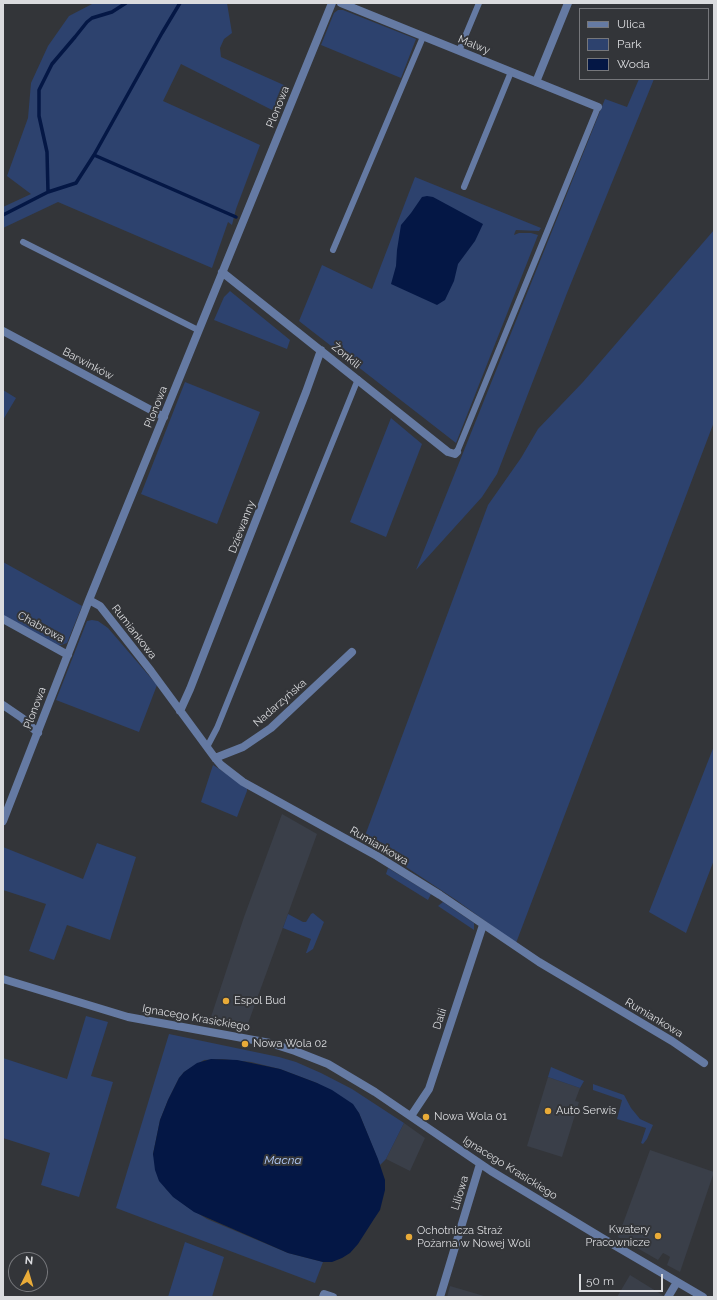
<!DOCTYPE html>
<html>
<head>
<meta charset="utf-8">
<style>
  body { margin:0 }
  #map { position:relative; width:717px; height:1300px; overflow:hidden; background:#333539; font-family:Raleway,sans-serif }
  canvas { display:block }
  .frame { position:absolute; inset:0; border:4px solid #dadbde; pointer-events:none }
  .legend { position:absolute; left:579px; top:8px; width:130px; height:72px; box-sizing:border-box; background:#333539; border:1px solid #76777b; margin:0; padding:5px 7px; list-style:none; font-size:12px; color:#dadbde }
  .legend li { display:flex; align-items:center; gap:8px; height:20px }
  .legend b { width:20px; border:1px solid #76777b }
  .north { position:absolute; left:8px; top:1252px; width:40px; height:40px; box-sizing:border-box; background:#333539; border:1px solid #76777b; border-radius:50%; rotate:5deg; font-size:11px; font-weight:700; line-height:16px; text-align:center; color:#dadbde }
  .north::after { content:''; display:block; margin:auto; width:14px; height:18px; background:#e9ab38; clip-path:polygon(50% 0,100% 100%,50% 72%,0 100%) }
  .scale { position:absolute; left:579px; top:1274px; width:84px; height:18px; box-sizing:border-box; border:2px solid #dadbde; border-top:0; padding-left:5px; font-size:12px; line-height:14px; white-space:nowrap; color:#dadbde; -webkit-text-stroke:3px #333539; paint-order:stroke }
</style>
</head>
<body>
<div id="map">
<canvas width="717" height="1300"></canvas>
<div class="frame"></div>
<ul class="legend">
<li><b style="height:5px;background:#657aa3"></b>Ulica</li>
<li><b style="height:11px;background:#2d426e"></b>Park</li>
<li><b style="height:11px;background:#041745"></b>Woda</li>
</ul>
<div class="north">N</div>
<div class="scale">50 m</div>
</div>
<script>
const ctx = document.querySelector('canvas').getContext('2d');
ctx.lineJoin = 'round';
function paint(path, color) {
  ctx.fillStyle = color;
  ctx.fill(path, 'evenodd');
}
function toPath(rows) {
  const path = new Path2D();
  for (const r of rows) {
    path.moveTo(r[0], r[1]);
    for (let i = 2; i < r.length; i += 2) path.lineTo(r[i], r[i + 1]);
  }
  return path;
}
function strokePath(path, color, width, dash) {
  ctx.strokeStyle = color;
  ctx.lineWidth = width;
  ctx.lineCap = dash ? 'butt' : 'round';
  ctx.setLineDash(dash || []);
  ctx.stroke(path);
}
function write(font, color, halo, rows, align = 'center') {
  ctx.font = font + ' Raleway,sans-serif';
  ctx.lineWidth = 4;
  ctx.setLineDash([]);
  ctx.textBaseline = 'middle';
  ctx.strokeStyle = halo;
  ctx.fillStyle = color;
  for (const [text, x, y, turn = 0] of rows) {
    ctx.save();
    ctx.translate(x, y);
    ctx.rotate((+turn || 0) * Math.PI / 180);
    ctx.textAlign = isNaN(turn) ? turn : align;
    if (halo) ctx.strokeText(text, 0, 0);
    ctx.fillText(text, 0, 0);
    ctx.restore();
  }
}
const built = toPath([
  [282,814,317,834,246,1029,237,1027,235,1023,227,1022,224,1025,209,1023,244,917],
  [548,1077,580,1088,575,1101,579,1102,562,1157,527,1146],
  [404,1123,425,1138,410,1171,386,1159],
  [650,1150,714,1172,680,1272,667,1265,670,1257,667,1255,663,1253,658,1260,618,1237],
  [630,1275,664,1296,664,1297,617,1297],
  [450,1286,484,1296,484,1297,447,1297]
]);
const green = toPath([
  [94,3,227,3,232,33,224,39,220,48,221,57,286,86,278,113,181,64,163,101,260,145,236,209,232,225,228,222,212,268,58,202,3,228,3,207,31,194,7,176,28,118,31,83,48,46,69,16],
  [338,10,343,10,416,39,401,78,321,45,334,13],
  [639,79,654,79,567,293,497,474,482,497,416,570,605,99,627,107],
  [415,177,541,228,539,231,516,230,515,232,514,235,519,233,531,233,538,235,456,443,299,321,322,265,372,289],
  [714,230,714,422,516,943,456,900,391,857,363,841,488,505,521,458,538,429,583,382],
  [230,291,290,340,287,349,214,320,224,297],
  [185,382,260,412,217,524,141,494],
  [3,390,16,398,3,420],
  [391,418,422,444,386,537,350,522],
  [3,562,82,606,67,643,58,646,3,615],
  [92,620,98,621,108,628,157,685,139,732,56,700,87,621],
  [714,746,714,860,686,933,649,912],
  [213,765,247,787,247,791,237,817,201,802],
  [97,843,136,857,110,940,67,925,54,960,29,951,46,904,3,890,3,847,83,879],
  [388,868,431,894,428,900,386,874],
  [443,902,474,923,474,930,438,906],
  [313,913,324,922,313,949,307,953,306,953,311,939,283,928,288,914,303,922,306,922,311,914],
  [86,1016,108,1022,91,1076,113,1082,79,1197,41,1185,50,1153,3,1138,3,1058,67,1079],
  [169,1034,279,1057,296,1062,321,1073,352,1089,404,1123,386,1159,380,1165,359,1113,317,1083,280,1069,251,1062,222,1059,204,1060,184,1072,179,1078,168,1100,160,1120,153,1154,166,1189,186,1206,207,1219,288,1253,323,1262,315,1283,116,1208],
  [551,1067,584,1081,580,1088,548,1077],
  [593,1084,624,1095,631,1108,640,1119,653,1125,647,1139,643,1144,641,1143,646,1128,617,1119,622,1100,593,1090],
  [185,1242,224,1257,212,1297,168,1297]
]);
const water = toPath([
  [427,196,433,197,483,224,475,241,458,264,454,281,445,300,437,305,391,284,396,266,397,250,401,225,411,213,422,197],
  [211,1059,237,1060,280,1069,317,1083,332,1090,353,1104,359,1113,378,1159,385,1180,385,1190,380,1210,374,1219,358,1244,350,1253,342,1258,332,1262,323,1262,288,1253,194,1212,173,1197,159,1181,155,1170,153,1154,160,1120,168,1100,179,1078,184,1072,197,1063]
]);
const stream = toPath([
  [94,155,236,217],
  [48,192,47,152,39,116,39,90,52,64,75,37,87,22,92,18,112,12,126,3],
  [3,215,48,192,76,183,94,155,162,33,180,3]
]);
const service = toPath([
  [459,51,479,3],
  [464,187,511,72],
  [23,242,198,330],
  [333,250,423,37],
  [457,452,598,107],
  [207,747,217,728,358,379]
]);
const minor = toPath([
  [341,3,598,107],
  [536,82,568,3],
  [222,272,448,452,455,454,457,452],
  [3,331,164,417],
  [89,600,100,606,151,671,215,758,221,765,243,782,377,856,440,895,539,962,672,1041,704,1063],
  [3,619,68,655],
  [3,705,22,718,38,733],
  [180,711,190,689,306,392,321,350],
  [215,758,243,747,271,728,352,652],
  [3,821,89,600,332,3],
  [3,979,128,1017,270,1043,295,1051,328,1064,375,1092,491,1171,602,1238,703,1297],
  [411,1116,429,1089,483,925],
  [323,1297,324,1294,333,1297],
  [440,1297,480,1164],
  [668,1297,677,1282]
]);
const markers = [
  [226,1001,4,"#e9ab38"],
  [245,1044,4,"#e9ab38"],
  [548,1111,4,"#e9ab38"],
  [426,1117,4,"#e9ab38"],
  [658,1236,4,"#e9ab38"],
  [409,1237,4,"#e9ab38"]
];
const streetNames = [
  ["Malwy",474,45,22],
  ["Plonowa",278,107,-68],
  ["Żonkili",346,356,39],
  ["Barwinków",88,364,28],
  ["Plonowa",156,407,-68],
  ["Dziewanny",242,527,-69],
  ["Chabrowa",41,627,29],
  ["Rumiankowa",134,632,52],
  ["Nadarzyńska",280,703,-41],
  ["Plonowa",35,708,-69],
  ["Rumiankowa",379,846,30],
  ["Ignacego Krasickiego",196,1018,10],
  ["Rumiankowa",654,1018,31],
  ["Dalii",440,1019,-72],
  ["Ignacego Krasickiego",510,1168,32],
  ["Liliowa",460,1193,-73]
];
const poiNames = [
  ["Espol Bud",234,1001],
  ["Nowa Wola 02",253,1044],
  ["Auto Serwis",556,1111],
  ["Nowa Wola 01",434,1117],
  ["Kwatery",650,1230,"right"],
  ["Pracownicze",650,1243,"right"],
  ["Ochotnicza Straż",417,1231],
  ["Pożarna w Nowej Woli",417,1244]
];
const waterNames = [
  ["Macna",283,1160]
];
paint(built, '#3a3f49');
paint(green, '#2d426e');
paint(water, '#041745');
strokePath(stream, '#041745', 3.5);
strokePath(service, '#657aa3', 6);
strokePath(minor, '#657aa3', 8);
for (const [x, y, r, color] of markers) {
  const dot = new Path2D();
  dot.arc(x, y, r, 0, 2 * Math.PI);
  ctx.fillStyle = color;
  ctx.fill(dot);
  strokePath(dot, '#333539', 1.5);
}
write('11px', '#dadbde', '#333539', streetNames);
write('11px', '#dadbde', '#333539', poiNames, 'left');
write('italic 12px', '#b3ccfb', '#333539', waterNames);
</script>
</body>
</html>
